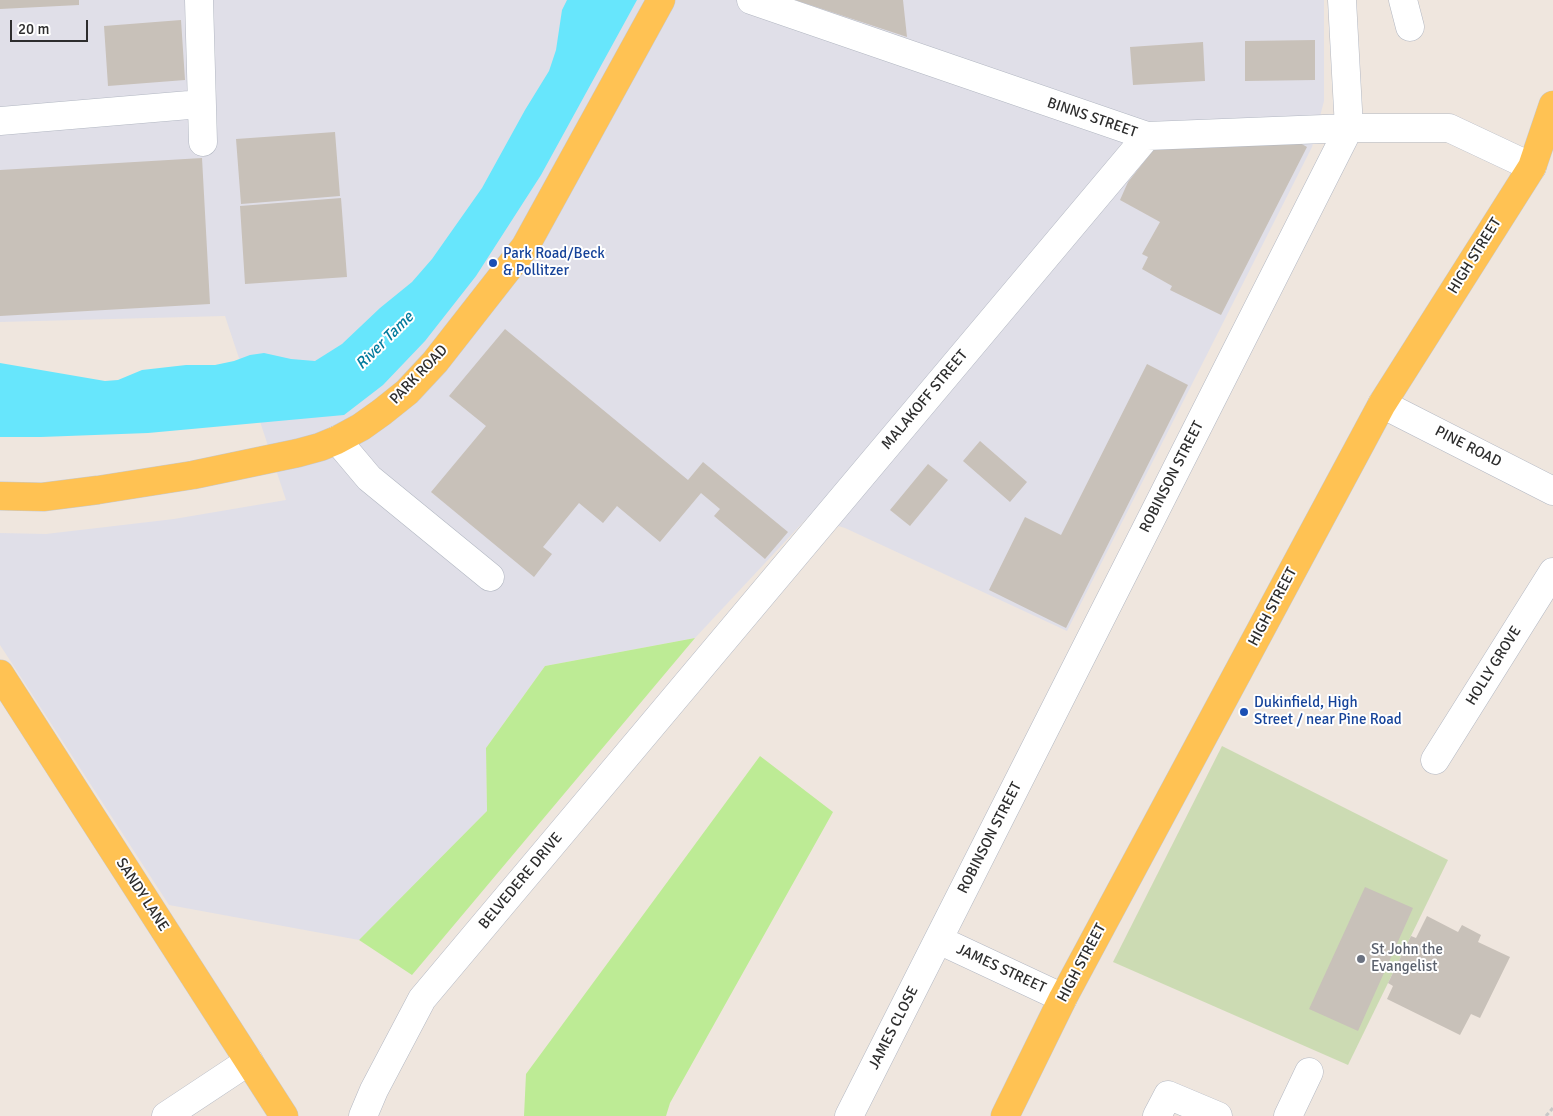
<!DOCTYPE html>
<html>
<head>
<meta charset="utf-8">
<style>
  body { margin:0 }
  #map { position:relative; width:1553px; height:1116px; overflow:hidden; background:#efe6de; font-family:Signika,sans-serif }
  canvas { display:block }
  .scale { position:absolute; left:10px; top:20px; width:78px; height:22px; box-sizing:border-box; border:2px solid #2d2d2d; border-top:0; padding-left:6px; font-size:15px; line-height:18px; white-space:nowrap; color:#2d2d2d; -webkit-text-stroke:4px #fff; paint-order:stroke }
</style>
</head>
<body>
<div id="map">
<canvas width="1553" height="1116"></canvas>
<div class="scale">20 m</div>
</div>
<script>
const ctx = document.querySelector('canvas').getContext('2d');
ctx.lineJoin = 'round';
function paint(path, color) {
  ctx.fillStyle = color;
  ctx.fill(path, 'evenodd');
}
function toPath(rows) {
  const path = new Path2D();
  for (const r of rows) {
    path.moveTo(r[0], r[1]);
    for (let i = 2; i < r.length; i += 2) path.lineTo(r[i], r[i + 1]);
  }
  return path;
}
function strokePath(path, color, width, dash) {
  ctx.strokeStyle = color;
  ctx.lineWidth = width;
  ctx.lineCap = dash ? 'butt' : 'round';
  ctx.setLineDash(dash || []);
  ctx.stroke(path);
}
function write(font, color, halo, rows, align = 'center') {
  ctx.font = font + ' Signika,sans-serif';
  ctx.lineWidth = 4;
  ctx.setLineDash([]);
  ctx.textBaseline = 'middle';
  ctx.strokeStyle = halo;
  ctx.fillStyle = color;
  for (const [text, x, y, turn = 0] of rows) {
    ctx.save();
    ctx.translate(x, y);
    ctx.rotate((+turn || 0) * Math.PI / 180);
    ctx.textAlign = isNaN(turn) ? turn : align;
    if (halo) ctx.strokeText(text, 0, 0);
    ctx.fillText(text, 0, 0);
    ctx.restore();
  }
}
const industrial = toPath([
  [0,0,1324,0,1324,101,1312,147,1067,631,845,528,808,517,695,638,545,666,486,748,487,811,359,940,169,905,0,645,0,533,46,534,174,519,286,500,225,316,0,322]
]);
const green = toPath([
  [695,638,412,975,359,940,487,811,486,748,545,666],
  [760,756,833,812,670,1103,666,1116,524,1116,526,1074]
]);
const cemetery = toPath([
  [1222,746,1448,860,1348,1065,1113,962]
]);
const water = toPath([
  [567,0,637,0,541,175,476,276,425,341,383,385,344,415,148,433,41,437,0,437,0,363,105,381,118,380,142,370,186,365,215,365,234,361,250,355,264,353,291,359,315,361,342,344,380,308,412,282,432,259,482,188,525,110,549,71,556,50,562,10]
]);
const building = toPath([
  [0,0,79,0,79,5,0,9],
  [795,0,903,0,907,37],
  [181,20,185,80,108,86,104,26],
  [1315,40,1315,80,1245,81,1245,41],
  [1203,42,1205,81,1133,85,1130,47],
  [335,132,340,196,241,204,236,139],
  [1159,143,1300,143,1307,147,1221,315,1170,290,1172,286,1142,269,1148,257,1142,254,1160,222,1120,200,1128,182],
  [202,158,210,304,0,316,0,170],
  [341,198,347,277,245,284,240,206],
  [505,329,688,480,703,462,788,532,765,559,714,516,720,509,701,493,660,542,617,506,603,523,579,503,543,547,552,554,534,577,431,492,486,426,449,396],
  [1147,364,1188,385,1066,628,989,590,1025,517,1061,535],
  [980,441,1027,482,1010,502,963,461],
  [928,464,948,480,910,526,890,510],
  [1365,887,1413,908,1358,1031,1309,1009],
  [1427,916,1458,932,1462,925,1481,935,1478,942,1510,957,1480,1018,1471,1014,1460,1035,1387,999,1393,986,1388,983,1411,936,1416,938]
]);
const path = toPath([
  [1546,1116,1553,1108]
]);
const minor = toPath([
  [199,0,203,142],
  [751,0,1147,136,1349,128,1449,128,1532,167],
  [1403,0,1410,27],
  [0,121,201,104],
  [1382,404,1553,491],
  [337,440,369,478,490,577],
  [1435,760,1553,572],
  [939,940,1063,998],
  [166,1116,249,1061],
  [363,1116,374,1090,422,999,1147,136],
  [849,1116,1349,128,1342,0],
  [1157,1116,1168,1095,1218,1116],
  [1288,1116,1309,1072]
]);
const major = toPath([
  [0,496,43,497,98,490,193,475,298,453,320,447,337,440,361,427,382,412,407,392,435,362,525,247,661,0],
  [0,674,284,1116],
  [1005,1116,1063,998,1382,404,1532,167,1553,105]
]);
const markers = [
  [493,263,5,"#1a4fb4"],
  [1244,712,5,"#1a4fb4"],
  [1361,959,5,"#6b7280"]
];
const streetNames = [
  ["BINNS STREET",1092,118,19],
  ["HIGH STREET",1475,256,-58],
  ["PARK ROAD",419,375,-46],
  ["MALAKOFF STREET",925,400,-50],
  ["PINE ROAD",1468,447,27],
  ["ROBINSON STREET",1172,477,-63],
  ["HIGH STREET",1273,607,-62],
  ["HOLLY GROVE",1494,666,-58],
  ["ROBINSON STREET",990,838,-63],
  ["BELVEDERE DRIVE",521,881,-50],
  ["SANDY LANE",142,895,57],
  ["HIGH STREET",1082,963,-62],
  ["JAMES STREET",1001,969,25],
  ["JAMES CLOSE",894,1028,-63]
];
const transitNames = [
  ["Park Road/Beck",503,254],
  ["& Pollitzer",503,271],
  ["Dukinfield, High",1254,703],
  ["Street / near Pine Road",1254,720]
];
const worshipNames = [
  ["St John the",1371,950],
  ["Evangelist",1371,967]
];
const waterNames = [
  ["River Tame",385,341,-45]
];
paint(industrial, '#e0dfe8');
paint(green, '#bdeb95');
paint(cemetery, '#ccdbb3');
paint(water, '#67e6fc');
paint(building, '#c8c1b9');
strokePath(minor, '#b2b7c2', 29);
strokePath(major, '#c8c8c8', 29);
strokePath(path, '#c8c8c8', 3, [4, 2.5]);
strokePath(minor, '#fff', 28);
strokePath(major, '#ffc253', 28);
for (const [x, y, r, color] of markers) {
  const dot = new Path2D();
  dot.arc(x, y, r, 0, 2 * Math.PI);
  ctx.fillStyle = color;
  ctx.fill(dot);
  strokePath(dot, '#fff', 2);
}
write('15px', '#2d2d2d', '#fff', streetNames);
write('15px', '#164399', '#fff', transitNames, 'left');
write('15px', '#5b616d', '#fff', worshipNames, 'left');
write('italic 16px', '#027b9d', '#fff', waterNames);
</script>
</body>
</html>
